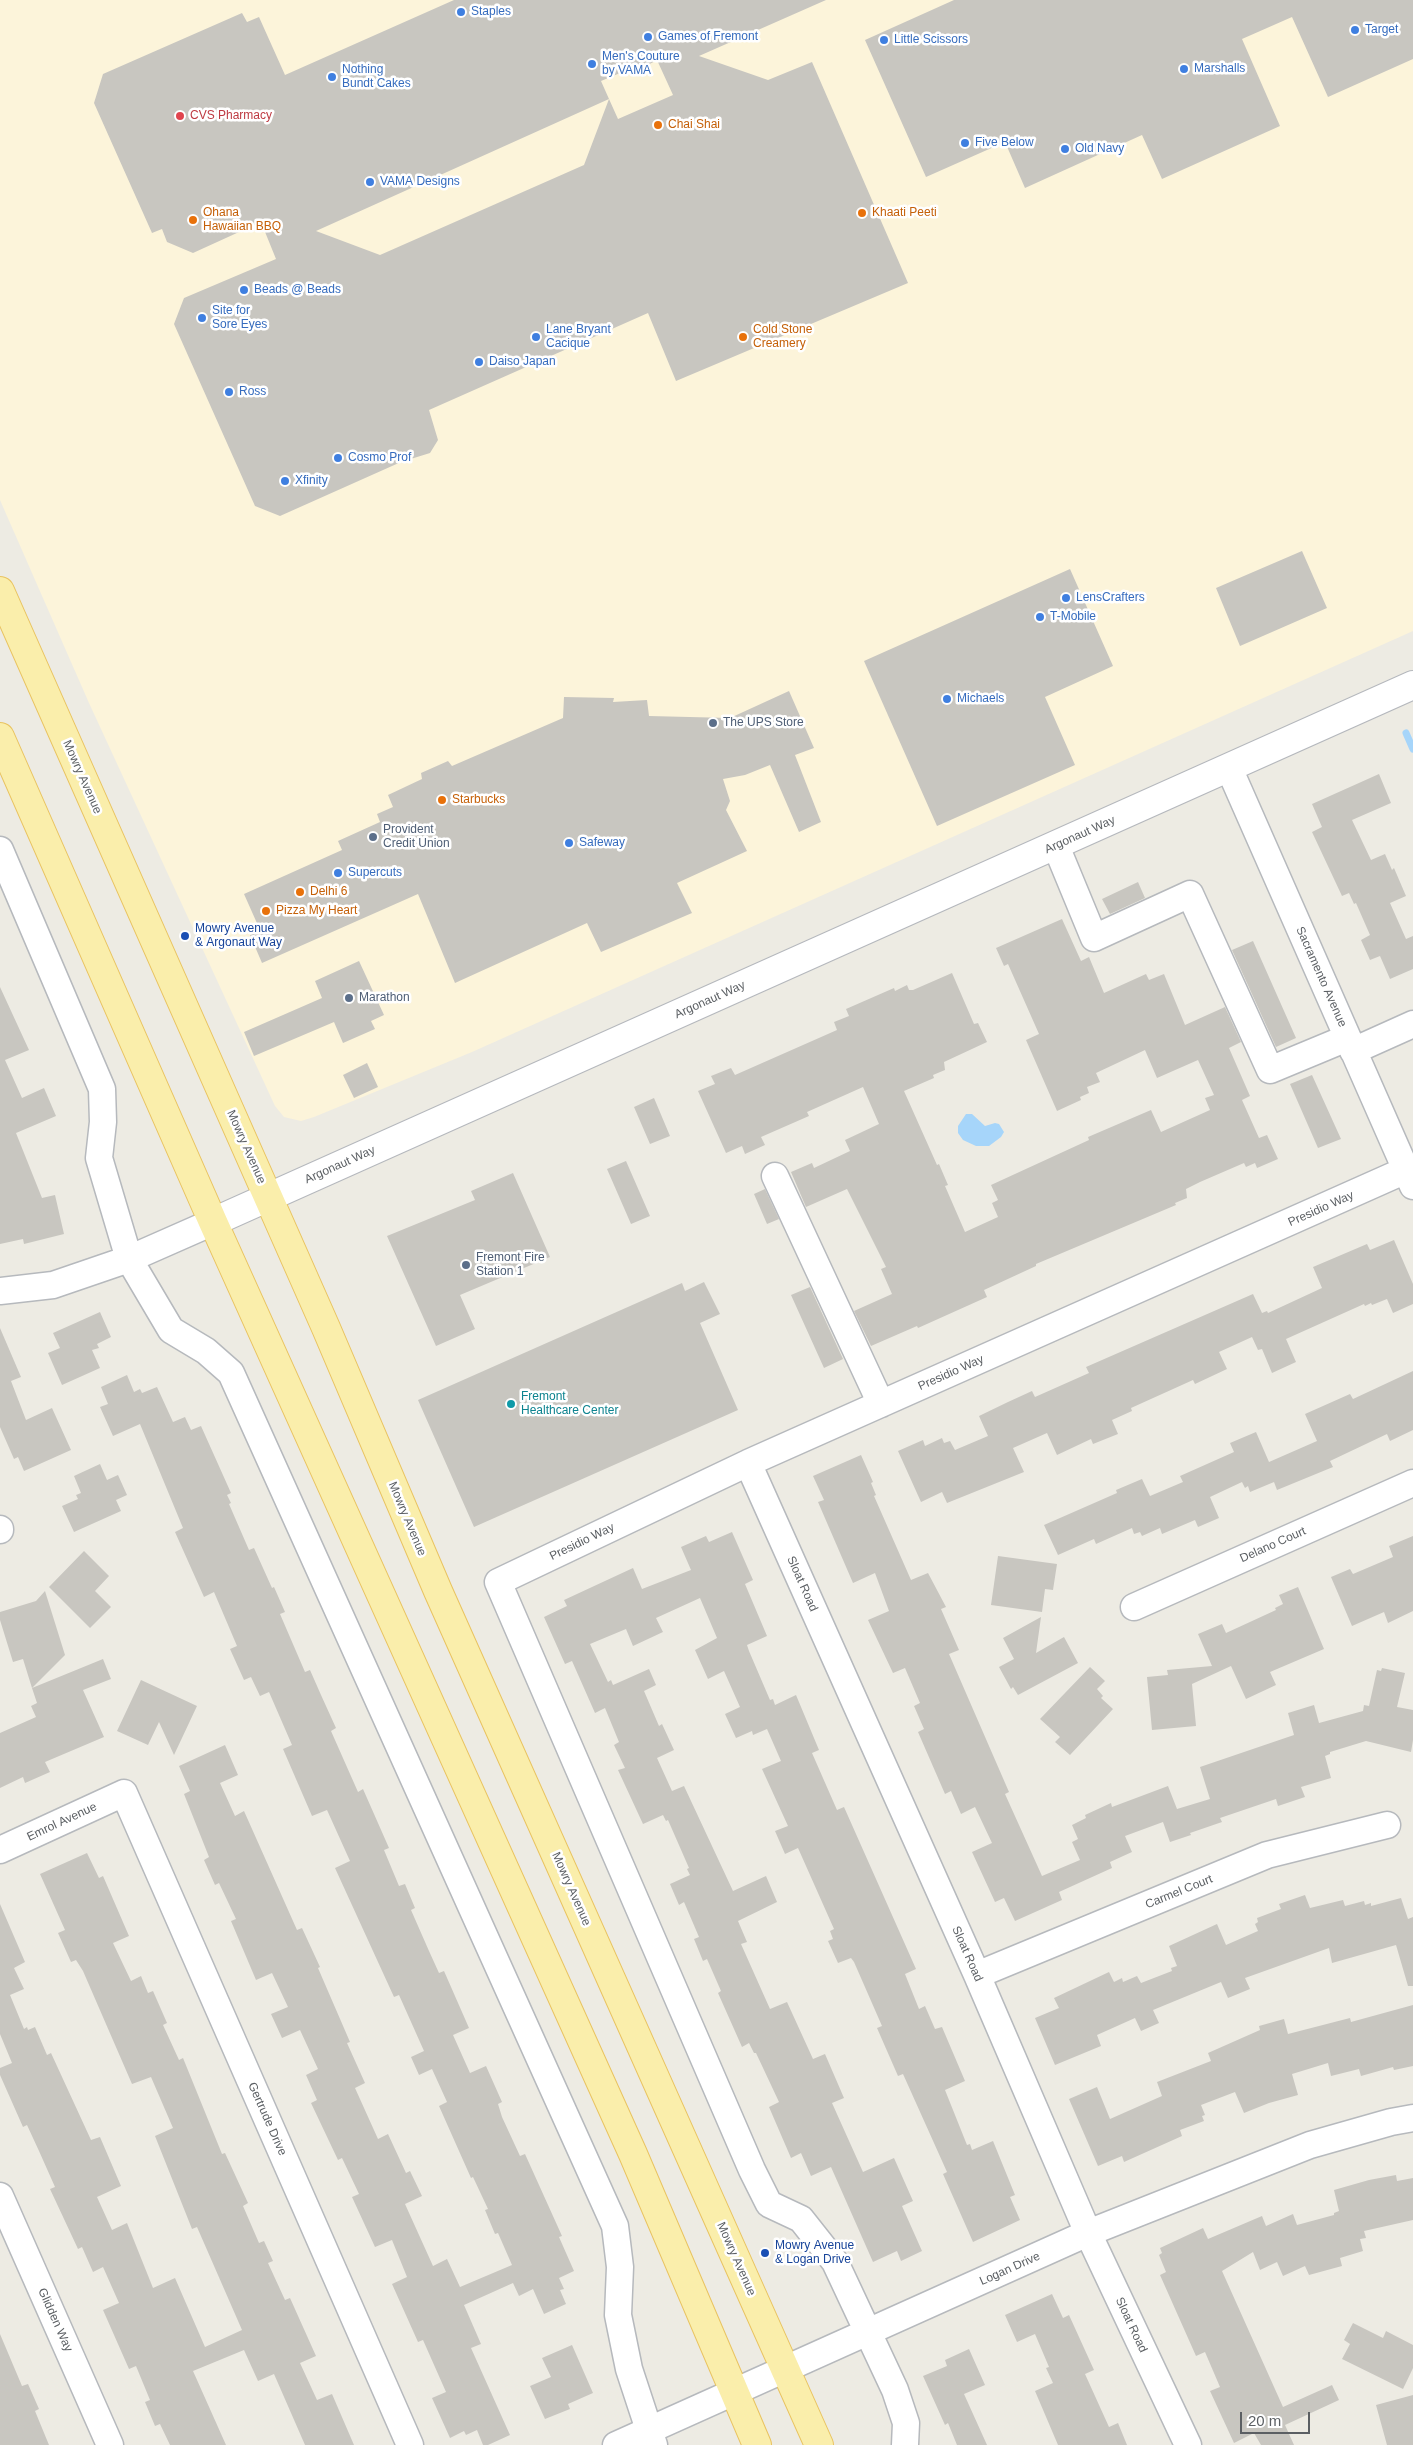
<!DOCTYPE html>
<html>
<head>
<meta charset="utf-8">
<style>
  body { margin:0 }
  #map { position:relative; width:1413px; height:2445px; overflow:hidden; background:#edebe3; font-family:Helvetica,sans-serif }
  canvas { display:block }
  .scale { position:absolute; left:1240px; top:2412px; width:70px; height:22px; box-sizing:border-box; border:2px solid #5b5f63; border-top:0; padding-left:6px; font-size:15px; line-height:18px; white-space:nowrap; color:#5b5f63; -webkit-text-stroke:4px #fff; paint-order:stroke }
</style>
</head>
<body>
<div id="map">
<canvas width="1413" height="2445"></canvas>
<div class="scale">20 m</div>
</div>
<script>
const ctx = document.querySelector('canvas').getContext('2d');
ctx.lineJoin = 'round';
function paint(path, color) {
  ctx.fillStyle = color;
  ctx.fill(path, 'evenodd');
}
function toPath(rows) {
  const path = new Path2D();
  for (const r of rows) {
    path.moveTo(r[0], r[1]);
    for (let i = 2; i < r.length; i += 2) path.lineTo(r[i], r[i + 1]);
  }
  return path;
}
function strokePath(path, color, width, dash) {
  ctx.strokeStyle = color;
  ctx.lineWidth = width;
  ctx.lineCap = dash ? 'butt' : 'round';
  ctx.setLineDash(dash || []);
  ctx.stroke(path);
}
function write(font, color, halo, rows, align = 'center') {
  ctx.font = font + ' Helvetica,sans-serif';
  ctx.lineWidth = 5;
  ctx.setLineDash([]);
  ctx.textBaseline = 'middle';
  ctx.strokeStyle = halo;
  ctx.fillStyle = color;
  for (const [text, x, y, turn = 0] of rows) {
    ctx.save();
    ctx.translate(x, y);
    ctx.rotate((+turn || 0) * Math.PI / 180);
    ctx.textAlign = isNaN(turn) ? turn : align;
    if (halo) ctx.strokeText(text, 0, 0);
    ctx.fillText(text, 0, 0);
    ctx.restore();
  }
}
const commercial = toPath([
  [0,0,1413,0,1413,631,472,1052,314,1117,301,1121,284,1117,275,1106,89,703,0,500]
]);
const water = toPath([
  [966,1114,972,1114,985,1126,995,1123,999,1124,1004,1132,1001,1137,989,1146,976,1146,963,1140,958,1133,958,1126]
]);
const stream = toPath([
  [1406,733,1413,749]
]);
const building = toPath([
  [454,0,826,0,699,56,768,80,812,62,908,283,676,381,648,313,429,410,438,440,430,453,401,462,280,516,255,506,174,324,184,298,276,259,261,222,193,253,167,242,162,229,152,233,94,103,103,74,242,13,247,22,259,17,285,75],
  [657,60,673,95,618,119,609,99,584,165,380,255,316,231,609,99,601,81,644,63,646,66],
  [954,0,1413,0,1413,59,1328,97,1292,17,1242,39,1280,126,1162,179,1142,135,1025,188,1005,142,926,177,865,40],
  [1302,551,1327,608,1240,646,1216,588],
  [1070,569,1113,666,1045,697,1075,765,937,826,864,661],
  [789,691,814,748,795,755,821,822,799,832,770,765,745,775,723,779,730,801,726,810,747,851,677,883,692,913,601,952,587,923,455,983,418,894,262,963,250,935,260,930,244,894,342,850,338,841,380,822,377,814,393,807,388,795,422,779,421,773,448,761,452,766,563,718,564,697,614,698,613,702,647,700,649,716,730,718],
  [1379,774,1391,803,1352,820,1371,860,1385,854,1392,870,1394,868,1406,896,1390,903,1406,939,1413,936,1413,969,1390,979,1380,956,1370,960,1361,940,1370,935,1356,903,1354,904,1349,893,1342,896,1312,832,1322,827,1312,804],
  [1138,882,1145,898,1110,914,1102,899],
  [1062,919,1081,961,1089,957,1104,993,1146,974,1149,980,1164,974,1185,1025,1225,1007,1241,1042,1229,1048,1250,1096,1242,1100,1259,1138,1267,1135,1278,1159,1257,1168,1255,1163,1246,1167,1244,1163,1200,1182,1186,1189,1187,1198,1175,1203,1176,1205,1036,1264,1036,1266,984,1290,987,1297,918,1328,917,1326,871,1346,854,1311,892,1294,881,1269,886,1267,847,1189,806,1207,791,1172,812,1163,814,1168,850,1151,845,1140,879,1124,863,1087,807,1112,809,1116,761,1137,765,1145,745,1154,742,1146,726,1153,698,1091,715,1084,711,1076,731,1068,735,1075,837,1030,834,1022,849,1016,846,1009,894,988,895,991,907,985,909,990,913,990,952,973,974,1024,978,1023,987,1042,944,1062,945,1070,933,1075,934,1078,904,1091,937,1165,939,1164,948,1185,945,1186,965,1232,998,1217,992,1203,998,1200,991,1185,1089,1140,1088,1137,1151,1110,1161,1132,1210,1110,1205,1098,1214,1095,1198,1060,1157,1078,1145,1050,1096,1073,1100,1082,1087,1087,1089,1093,1080,1097,1081,1100,1057,1111,1026,1040,1039,1034,1008,964,1004,966,996,948],
  [1253,941,1296,1038,1276,1047,1232,950],
  [359,961,384,1015,371,1021,375,1029,343,1043,334,1022,254,1056,244,1032,322,998,315,981],
  [0,987,29,1050,5,1060,22,1098,44,1088,56,1116,16,1133,42,1198,55,1195,64,1234,24,1244,23,1239,0,1244],
  [367,1063,378,1087,354,1098,343,1075],
  [1312,1075,1341,1139,1318,1148,1290,1084],
  [654,1098,670,1136,650,1144,634,1107],
  [626,1161,650,1216,631,1224,607,1169],
  [513,1173,550,1257,460,1295,475,1329,436,1346,387,1236,475,1200,471,1191],
  [765,1189,779,1219,767,1224,754,1194],
  [1394,1240,1413,1284,1413,1304,1393,1313,1387,1299,1372,1305,1371,1303,1365,1306,1364,1304,1286,1339,1296,1362,1272,1373,1262,1349,1258,1350,1252,1337,1219,1352,1227,1369,1195,1384,1193,1380,1131,1408,1132,1411,1112,1420,1118,1434,1093,1444,1091,1439,1057,1455,1047,1433,1013,1448,1024,1472,947,1503,942,1492,921,1502,898,1451,923,1440,925,1446,942,1438,944,1443,950,1441,955,1450,988,1436,979,1416,1008,1402,1032,1391,1035,1397,1089,1373,1086,1367,1253,1294,1262,1313,1267,1311,1268,1313,1322,1288,1313,1267,1367,1244,1370,1250],
  [704,1282,720,1314,700,1323,738,1410,474,1527,418,1400,682,1283,685,1291],
  [810,1287,843,1359,824,1368,791,1295],
  [100,1312,111,1337,97,1344,99,1348,92,1350,100,1368,62,1385,48,1353,60,1348,53,1333],
  [0,1328,21,1377,11,1381,26,1420,52,1408,71,1450,24,1471,18,1457,14,1459,0,1427],
  [1413,1371,1413,1430,1390,1441,1387,1434,1330,1461,1333,1467,1277,1490,1274,1482,1250,1492,1248,1486,1245,1488,1242,1482,1210,1497,1219,1518,1198,1527,1195,1520,1162,1534,1160,1528,1142,1536,1140,1532,1134,1534,1132,1528,1096,1544,1094,1539,1058,1555,1044,1525,1117,1493,1116,1490,1142,1479,1150,1496,1183,1482,1180,1476,1234,1452,1230,1443,1256,1432,1269,1462,1317,1441,1305,1414,1350,1394,1353,1399],
  [127,1375,134,1392,140,1389,142,1393,157,1387,173,1422,185,1417,191,1430,201,1426,231,1493,227,1495,231,1503,229,1504,249,1550,254,1548,272,1588,274,1587,285,1612,280,1614,305,1672,310,1670,321,1695,336,1728,331,1731,358,1792,363,1789,389,1848,384,1850,399,1886,405,1884,415,1908,411,1910,429,1951,439,1973,444,1971,469,2028,453,2035,470,2073,486,2066,502,2102,498,2104,502,2117,520,2156,525,2154,562,2236,559,2237,574,2271,559,2278,564,2289,560,2290,566,2304,544,2314,533,2289,519,2296,513,2283,464,2305,481,2344,471,2348,510,2435,488,2445,483,2445,477,2430,466,2435,464,2431,450,2438,432,2398,446,2392,423,2340,418,2342,392,2284,407,2277,392,2240,375,2247,352,2197,359,2194,342,2158,338,2160,311,2103,317,2100,306,2075,318,2069,300,2030,282,2038,271,2014,288,2007,272,1973,256,1980,231,1921,236,1919,219,1883,215,1885,204,1860,209,1857,184,1794,190,1791,179,1766,225,1745,238,1775,220,1783,235,1816,244,1811,297,1930,302,1928,320,1967,318,1968,350,2042,347,2043,365,2083,355,2088,378,2139,388,2134,406,2173,410,2171,422,2196,405,2204,433,2266,447,2259,460,2287,512,2265,498,2233,495,2234,485,2210,488,2209,473,2177,471,2178,439,2106,447,2102,432,2069,419,2075,411,2057,424,2051,399,1995,394,1997,335,1868,350,1861,327,1810,312,1816,283,1749,292,1745,269,1692,260,1696,251,1677,244,1680,230,1649,237,1646,214,1592,204,1597,175,1532,183,1528,140,1424,113,1436,100,1407,108,1404,101,1387],
  [861,1455,873,1482,871,1483,876,1495,874,1496,911,1580,928,1573,946,1607,941,1609,959,1650,949,1654,1009,1792,1005,1794,1042,1876,1080,1860,1072,1842,1078,1839,1072,1825,1086,1818,1085,1815,1111,1803,1112,1807,1168,1786,1177,1809,1210,1799,1200,1767,1294,1735,1288,1713,1314,1705,1319,1723,1363,1711,1364,1705,1369,1706,1377,1670,1381,1671,1382,1668,1405,1673,1397,1707,1413,1710,1413,1740,1411,1752,1366,1741,1330,1752,1330,1754,1325,1756,1331,1778,1301,1787,1305,1797,1278,1806,1276,1799,1220,1818,1222,1822,1190,1833,1191,1835,1170,1842,1163,1822,1125,1836,1132,1852,1110,1862,1112,1868,1059,1892,1062,1900,1015,1921,1004,1898,995,1902,972,1852,992,1843,975,1807,961,1814,951,1791,945,1794,918,1732,924,1729,914,1706,920,1703,905,1668,893,1673,868,1620,889,1611,875,1573,853,1583,818,1502,824,1500,813,1476],
  [100,1464,107,1480,118,1475,127,1495,116,1500,121,1511,74,1532,62,1506,78,1499,76,1495,81,1493,74,1476],
  [732,1532,753,1580,745,1584,767,1636,747,1645,749,1651,770,1700,773,1699,775,1705,796,1695,819,1750,812,1753,837,1810,844,1807,916,1969,905,1974,919,2009,925,2006,935,2029,942,2027,965,2081,945,2090,967,2145,970,2144,972,2150,993,2141,1015,2195,1010,2197,1020,2220,973,2242,943,2174,947,2172,903,2074,898,2076,877,2028,882,2026,854,1962,851,1958,838,1963,828,1941,833,1939,830,1931,834,1929,798,1848,785,1854,775,1831,788,1826,762,1769,781,1761,767,1729,753,1735,752,1731,736,1738,725,1714,740,1707,724,1671,708,1679,695,1650,717,1638,700,1598,656,1618,663,1632,633,1646,626,1629,590,1644,608,1682,611,1680,613,1685,649,1669,656,1685,644,1691,659,1726,662,1724,674,1750,657,1758,672,1791,684,1786,733,1891,766,1876,777,1902,738,1921,747,1942,741,1944,770,2009,787,2002,813,2059,825,2054,844,2098,832,2103,863,2172,894,2158,913,2201,902,2206,922,2251,901,2261,897,2251,873,2262,831,2167,811,2176,801,2153,791,2158,769,2107,779,2102,756,2053,754,2053,749,2043,742,2047,718,1993,721,1991,707,1959,703,1961,694,1939,699,1937,684,1902,679,1905,670,1884,690,1875,687,1869,689,1868,668,1820,666,1821,663,1815,643,1824,618,1770,625,1768,614,1745,619,1742,605,1708,595,1713,572,1661,565,1664,544,1617,567,1606,564,1600,633,1568,642,1589,691,1570,681,1547,706,1536,709,1542],
  [1413,1536,1413,1611,1388,1623,1384,1612,1352,1626,1331,1577,1350,1569,1353,1574,1393,1557,1389,1546],
  [84,1551,109,1576,95,1591,111,1607,90,1628,49,1587],
  [998,1556,1057,1564,1053,1590,1045,1589,1042,1612,991,1605],
  [1298,1587,1324,1649,1270,1672,1276,1685,1246,1699,1231,1666,1192,1684,1196,1726,1152,1730,1147,1677,1168,1675,1167,1670,1212,1666,1198,1634,1222,1624,1226,1633,1276,1610,1275,1608,1283,1604,1279,1595],
  [45,1591,65,1655,32,1688,23,1659,13,1662,0,1620,0,1612,36,1601],
  [1041,1617,1036,1653,1064,1637,1078,1663,1018,1695,1013,1687,1011,1689,999,1667,1014,1659,1003,1638],
  [103,1659,111,1679,83,1690,104,1737,45,1762,50,1772,25,1783,23,1777,0,1788,0,1733,36,1717,31,1706,37,1703,32,1688],
  [1090,1667,1105,1681,1097,1689,1103,1696,1101,1698,1113,1709,1070,1755,1055,1742,1060,1737,1040,1719],
  [141,1680,197,1706,174,1755,159,1722,148,1745,117,1731],
  [87,1853,99,1878,103,1876,129,1936,113,1943,131,1981,141,1976,148,1993,153,1991,167,2023,163,2025,179,2060,183,2058,222,2154,225,2153,248,2203,243,2206,259,2243,264,2241,273,2261,268,2263,285,2300,290,2298,316,2356,300,2363,317,2400,332,2394,354,2445,305,2445,274,2374,258,2381,244,2350,193,2371,226,2445,170,2445,160,2424,155,2426,145,2402,150,2400,136,2366,129,2369,103,2310,119,2303,103,2267,93,2272,82,2247,78,2249,50,2189,55,2187,39,2151,27,2125,23,2127,0,2075,0,2068,12,2063,0,2034,0,1904,25,1962,14,1968,24,1989,10,1995,24,2029,27,2027,28,2030,35,2027,47,2055,51,2053,91,2140,100,2137,121,2186,97,2197,112,2230,127,2223,153,2288,175,2278,205,2347,242,2330,197,2227,192,2229,155,2136,173,2128,151,2077,132,2084,83,1971,76,1960,71,1962,58,1933,65,1930,40,1874],
  [1305,1895,1310,1908,1343,1900,1345,1906,1364,1901,1365,1905,1371,1903,1371,1906,1401,1898,1408,1919,1413,1917,1413,1986,1408,1986,1396,1945,1332,1963,1329,1948,1245,1978,1250,1989,1228,1998,1221,1982,1153,2010,1159,2023,1141,2031,1135,2018,1097,2035,1101,2046,1055,2065,1035,2018,1059,2008,1054,1998,1109,1972,1114,1982,1122,1978,1123,1982,1137,1976,1141,1983,1172,1971,1171,1968,1177,1966,1169,1946,1217,1924,1226,1945,1258,1931,1255,1924,1258,1922,1257,1918,1281,1909,1279,1904],
  [1413,2005,1413,2066,1394,2070,1393,2067,1361,2076,1359,2069,1331,2076,1328,2063,1292,2074,1298,2095,1269,2103,1244,2113,1235,2092,1201,2105,1205,2115,1202,2116,1204,2121,1180,2130,1182,2136,1124,2162,1122,2156,1098,2166,1069,2099,1097,2087,1110,2119,1162,2096,1157,2082,1211,2061,1208,2053,1260,2030,1259,2026,1284,2019,1288,2034,1350,2018,1351,2022],
  [1396,2175,1397,2181,1413,2178,1413,2220,1364,2231,1366,2238,1360,2239,1363,2251,1340,2258,1342,2266,1309,2275,1305,2266,1283,2276,1277,2262,1260,2270,1253,2252,1222,2271,1283,2407,1332,2385,1339,2400,1285,2425,1294,2445,1261,2445,1254,2433,1234,2443,1210,2391,1220,2387,1205,2352,1196,2356,1160,2275,1166,2272,1159,2255,1162,2253,1160,2248,1203,2228,1208,2239,1262,2216,1266,2226,1293,2214,1297,2225,1334,2215,1334,2213,1339,2211,1334,2190,1369,2180],
  [1052,2294,1063,2318,1069,2315,1094,2370,1085,2374,1109,2427,1118,2423,1127,2445,1058,2445,1035,2391,1053,2383,1046,2368,1049,2367,1035,2334,1017,2342,1005,2315],
  [1353,2323,1383,2338,1386,2331,1413,2345,1413,2368,1403,2389,1342,2359,1350,2344,1344,2340],
  [0,2334,22,2386,28,2384,39,2409,35,2411,49,2445,0,2445],
  [572,2345,593,2393,568,2404,570,2409,545,2419,530,2386,551,2377,542,2358],
  [969,2349,985,2385,964,2394,987,2445,957,2445,948,2423,945,2425,923,2376,947,2366,945,2360],
  [1413,2395,1413,2445,1387,2445,1376,2405]
]);
const street = toPath([
  [1229,768,1413,1186],
  [1056,846,1094,938,1190,894,1270,1070,1347,1038],
  [0,850,102,1089,103,1122,99,1158,129,1259,171,1330,206,1351,231,1373,615,2226,620,2267,618,2315,629,2369,654,2445],
  [1353,1051,1413,1024],
  [775,1176,881,1404],
  [0,1291,53,1285,129,1259,213,1222],
  [748,1463,977,1975,1088,2233,1188,2445],
  [0,1529,0,1530],
  [1134,1607,1413,1483],
  [0,1850,124,1793,410,2445],
  [977,1975,1267,1855,1387,1825],
  [0,2196,110,2445],
  [616,2445,1088,2233,1310,2145,1391,2122,1413,2118],
  [905,2445,906,2423,895,2390,835,2262,801,2219,769,2204,752,2170,498,1582,748,1463,1406,1170]
]);
const secondary = toPath([
  [213,1222,1413,685]
]);
const primary = toPath([
  [0,591,326,1328,438,1591,819,2445],
  [0,737,213,1222,633,2154,757,2445]
]);
const markers = [
  [461,12,5,"#3f7fe0"],
  [1355,30,5,"#3f7fe0"],
  [648,37,5,"#3f7fe0"],
  [884,40,5,"#3f7fe0"],
  [592,64,5,"#3f7fe0"],
  [1184,69,5,"#3f7fe0"],
  [332,77,5,"#3f7fe0"],
  [180,116,5,"#e0444e"],
  [658,125,5,"#e8710a"],
  [965,143,5,"#3f7fe0"],
  [1065,149,5,"#3f7fe0"],
  [370,182,5,"#3f7fe0"],
  [862,213,5,"#e8710a"],
  [193,220,5,"#e8710a"],
  [244,290,5,"#3f7fe0"],
  [202,318,5,"#3f7fe0"],
  [536,337,5,"#3f7fe0"],
  [743,337,5,"#e8710a"],
  [479,362,5,"#3f7fe0"],
  [229,392,5,"#3f7fe0"],
  [338,458,5,"#3f7fe0"],
  [285,481,5,"#3f7fe0"],
  [1066,598,5,"#3f7fe0"],
  [1040,617,5,"#3f7fe0"],
  [947,699,5,"#3f7fe0"],
  [713,723,5,"#5c6f8a"],
  [442,800,5,"#e8710a"],
  [373,837,5,"#5c6f8a"],
  [569,843,5,"#3f7fe0"],
  [338,873,5,"#3f7fe0"],
  [300,892,5,"#e8710a"],
  [266,911,5,"#e8710a"],
  [185,936,5,"#1a4fb4"],
  [349,998,5,"#5c6f8a"],
  [466,1265,5,"#5c6f8a"],
  [511,1404,5,"#0f9aa8"],
  [765,2253,5,"#1a4fb4"]
];
const shopNames = [
  ["Staples",471,12],
  ["Target",1365,30],
  ["Games of Fremont",658,37],
  ["Little Scissors",894,40],
  ["Men's Couture",602,57],
  ["by VAMA",602,71],
  ["Marshalls",1194,69],
  ["Nothing",342,70],
  ["Bundt Cakes",342,84],
  ["Five Below",975,143],
  ["Old Navy",1075,149],
  ["VAMA Designs",380,182],
  ["Beads @ Beads",254,290],
  ["Site for",212,311],
  ["Sore Eyes",212,325],
  ["Lane Bryant",546,330],
  ["Cacique",546,344],
  ["Daiso Japan",489,362],
  ["Ross",239,392],
  ["Cosmo Prof",348,458],
  ["Xfinity",295,481],
  ["LensCrafters",1076,598],
  ["T-Mobile",1050,617],
  ["Michaels",957,699],
  ["Safeway",579,843],
  ["Supercuts",348,873]
];
const healthNames = [
  ["CVS Pharmacy",190,116]
];
const foodNames = [
  ["Chai Shai",668,125],
  ["Ohana",203,213],
  ["Hawaiian BBQ",203,227],
  ["Khaati Peeti",872,213],
  ["Cold Stone",753,330],
  ["Creamery",753,344],
  ["Starbucks",452,800],
  ["Delhi 6",310,892],
  ["Pizza My Heart",276,911]
];
const serviceNames = [
  ["The UPS Store",723,723],
  ["Provident",383,830],
  ["Credit Union",383,844],
  ["Marathon",359,998],
  ["Fremont Fire",476,1258],
  ["Station 1",476,1272]
];
const streetNames = [
  ["Mowry Avenue",82,777,66],
  ["Argonaut Way",1080,835,-24],
  ["Sacramento Avenue",1321,977,66],
  ["Argonaut Way",710,1000,-24],
  ["Mowry Avenue",246,1147,66],
  ["Argonaut Way",340,1165,-24],
  ["Presidio Way",1321,1209,-24],
  ["Presidio Way",951,1373,-24],
  ["Mowry Avenue",407,1519,67],
  ["Presidio Way",582,1542,-26],
  ["Delano Court",1273,1545,-24],
  ["Sloat Road",802,1584,66],
  ["Emrol Avenue",62,1822,-25],
  ["Mowry Avenue",571,1889,66],
  ["Carmel Court",1179,1892,-22],
  ["Sloat Road",967,1954,66],
  ["Gertrude Drive",267,2119,66],
  ["Mowry Avenue",736,2259,66],
  ["Logan Drive",1010,2269,-24],
  ["Glidden Way",55,2320,66],
  ["Sloat Road",1131,2325,65]
];
const transitNames = [
  ["Mowry Avenue",195,929],
  ["& Argonaut Way",195,943],
  ["Mowry Avenue",775,2246],
  ["& Logan Drive",775,2260]
];
const cultureNames = [
  ["Fremont",521,1397],
  ["Healthcare Center",521,1411]
];
paint(commercial, '#fcf4da');
paint(water, '#a6d5fa');
strokePath(stream, '#a6d5fa', 7);
paint(building, '#c8c6c0');
strokePath(street, '#b6b9bd', 29);
strokePath(secondary, '#b5b8bd', 30);
strokePath(primary, '#e9c360', 30);
strokePath(street, '#fff', 26);
strokePath(secondary, '#fff', 28);
strokePath(primary, '#faeeab', 28);
for (const [x, y, r, color] of markers) {
  const dot = new Path2D();
  dot.arc(x, y, r, 0, 2 * Math.PI);
  ctx.fillStyle = color;
  ctx.fill(dot);
  strokePath(dot, '#fff', 2);
}
write('12px', '#366cbe', '#fff', shopNames, 'left');
write('12px', '#be3a42', '#fff', healthNames, 'left');
write('12px', '#c56008', '#fff', foodNames, 'left');
write('12px', '#4e5e75', '#fff', serviceNames, 'left');
write('12px', '#5b5f63', '#fff', streetNames);
write('12px', '#164399', '#fff', transitNames, 'left');
write('12px', '#0d838f', '#fff', cultureNames, 'left');
</script>
</body>
</html>
